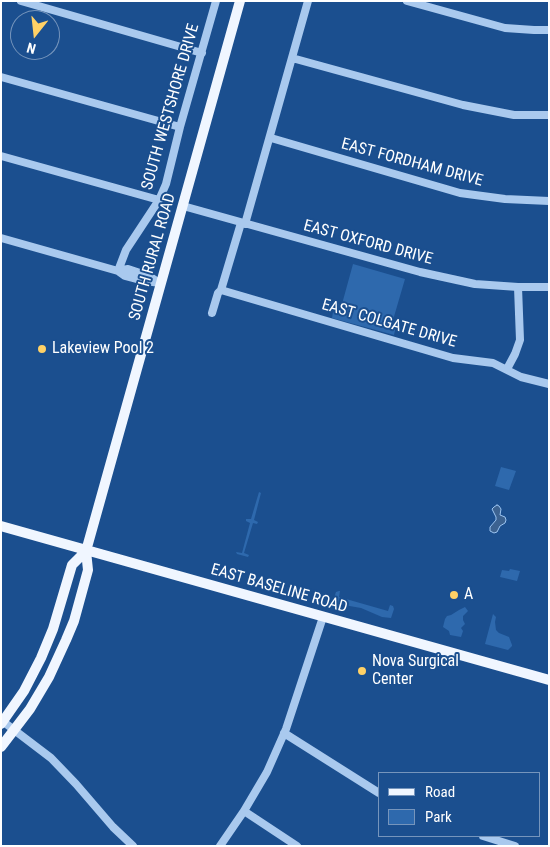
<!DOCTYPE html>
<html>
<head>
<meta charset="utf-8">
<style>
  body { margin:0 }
  #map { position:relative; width:550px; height:847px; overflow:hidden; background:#1b4f8f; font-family:"Roboto Condensed",sans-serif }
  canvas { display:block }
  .frame { position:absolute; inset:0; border:2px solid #fff; pointer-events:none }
  .legend { position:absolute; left:378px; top:772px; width:162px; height:65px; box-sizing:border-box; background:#1b4f8f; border:1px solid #7695bc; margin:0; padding:6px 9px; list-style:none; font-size:15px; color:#fff }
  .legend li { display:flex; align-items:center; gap:10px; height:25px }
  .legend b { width:25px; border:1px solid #7695bc }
  .north { position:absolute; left:10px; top:10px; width:50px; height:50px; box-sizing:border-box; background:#1b4f8f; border:1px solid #7695bc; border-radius:50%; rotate:196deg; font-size:14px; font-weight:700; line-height:20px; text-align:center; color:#fff }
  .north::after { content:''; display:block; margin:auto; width:18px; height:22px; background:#ffd166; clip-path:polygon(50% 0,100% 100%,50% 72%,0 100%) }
</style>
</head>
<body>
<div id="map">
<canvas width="550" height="847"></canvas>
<div class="frame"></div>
<ul class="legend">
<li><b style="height:6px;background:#f0f6ff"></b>Road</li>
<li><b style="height:14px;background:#2e69ad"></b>Park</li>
</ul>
<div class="north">N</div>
</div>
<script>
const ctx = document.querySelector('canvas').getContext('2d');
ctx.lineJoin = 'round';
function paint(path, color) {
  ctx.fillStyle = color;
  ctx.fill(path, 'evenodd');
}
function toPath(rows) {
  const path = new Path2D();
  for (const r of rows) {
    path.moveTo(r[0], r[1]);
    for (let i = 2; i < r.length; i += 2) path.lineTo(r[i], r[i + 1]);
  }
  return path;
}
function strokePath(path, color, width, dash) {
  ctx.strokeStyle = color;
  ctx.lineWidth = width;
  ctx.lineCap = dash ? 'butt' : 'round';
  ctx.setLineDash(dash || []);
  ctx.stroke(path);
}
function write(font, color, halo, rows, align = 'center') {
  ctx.font = font + ' "Roboto Condensed",sans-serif';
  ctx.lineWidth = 4;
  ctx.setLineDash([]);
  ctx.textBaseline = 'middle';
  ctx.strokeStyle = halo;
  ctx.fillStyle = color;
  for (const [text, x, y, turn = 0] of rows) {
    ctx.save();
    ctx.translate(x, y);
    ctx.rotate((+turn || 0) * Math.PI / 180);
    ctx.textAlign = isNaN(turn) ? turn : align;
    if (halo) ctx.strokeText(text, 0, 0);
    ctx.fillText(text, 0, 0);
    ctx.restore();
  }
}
const green = toPath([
  [353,264,405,279,393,320,397,321,394,335,332,318,333,312,335,313,338,304,342,304],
  [501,467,516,471,509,490,495,486],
  [259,492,261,493,254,520,258,522,257,524,253,523,244,553,249,555,248,557,237,554,236,552,242,553,250,523,246,521,246,519,251,519],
  [510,569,520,571,517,581,500,577,502,570,509,571],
  [339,591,340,591,339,597,388,611,390,605,393,606,394,609,391,618,382,617,361,608,338,604,334,598,336,592],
  [465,607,468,611,463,616,463,620,465,624,461,628,463,631,461,637,450,635,449,631,443,627,445,619,447,616,451,615,459,610],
  [493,614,496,617,495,622,496,630,499,633,509,637,512,645,512,646,508,650,485,644]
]);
const water = toPath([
  [497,505,499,506,501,509,500,515,505,517,506,520,505,523,500,526,497,532,494,533,490,531,490,527,496,520,496,517,492,509,494,507,497,505]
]);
const minor = toPath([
  [21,1,202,53],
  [407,1,505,28,534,30,549,30],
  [292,58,463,105,514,115,549,115],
  [1,77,180,127],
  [271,138,460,193,505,199,549,201],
  [1,156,159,200],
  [183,206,420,272,475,284,518,287,549,287],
  [245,224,308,1],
  [1,238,118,271,125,276,144,281,161,283],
  [118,271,126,250,159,200,166,184,180,127,216,1],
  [118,271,128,269,149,276,158,282],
  [221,290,453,358,493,363,521,377,549,384],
  [212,313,218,293,221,290,241,223],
  [507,369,515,354,520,340,518,287],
  [1,720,51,758,76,784,113,827,133,846],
  [284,733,379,793],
  [244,811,297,846],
  [483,836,515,846],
  [220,846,244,811,267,772,286,729,323,617]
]);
const major = toPath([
  [1,526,549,680],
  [1,724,24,691,41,658,53,629,72,565,86,551],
  [1,747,30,709,49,677,66,640,74,621,88,570,86,551,240,1]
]);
const markers = [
  [42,349,5,"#ffd166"],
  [454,595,5,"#ffd166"],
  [362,671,5,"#ffd166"]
];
const streetNames = [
  ["SOUTH WESTSHORE DRIVE",171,107,-74],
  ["EAST FORDHAM DRIVE",412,163,15],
  ["EAST OXFORD DRIVE",368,243,15],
  ["SOUTH RURAL ROAD",153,257,-74],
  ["EAST COLGATE DRIVE",389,324,16],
  ["EAST BASELINE ROAD",279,589,16]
];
const poiNames = [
  ["Lakeview Pool 2",52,349],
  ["A",464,595],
  ["Nova Surgical",372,662],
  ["Center",372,680]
];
paint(green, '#2e69ad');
paint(water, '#3c6290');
strokePath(water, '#9cc4f0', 1);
strokePath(minor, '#a9c9ee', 8);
strokePath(major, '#f0f6ff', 10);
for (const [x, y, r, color] of markers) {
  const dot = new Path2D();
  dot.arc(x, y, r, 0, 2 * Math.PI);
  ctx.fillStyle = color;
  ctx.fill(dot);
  strokePath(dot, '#1b4f8f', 2);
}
write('16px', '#fff', '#1b4f8f', streetNames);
write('16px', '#fff', '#1b4f8f', poiNames, 'left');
</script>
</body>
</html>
